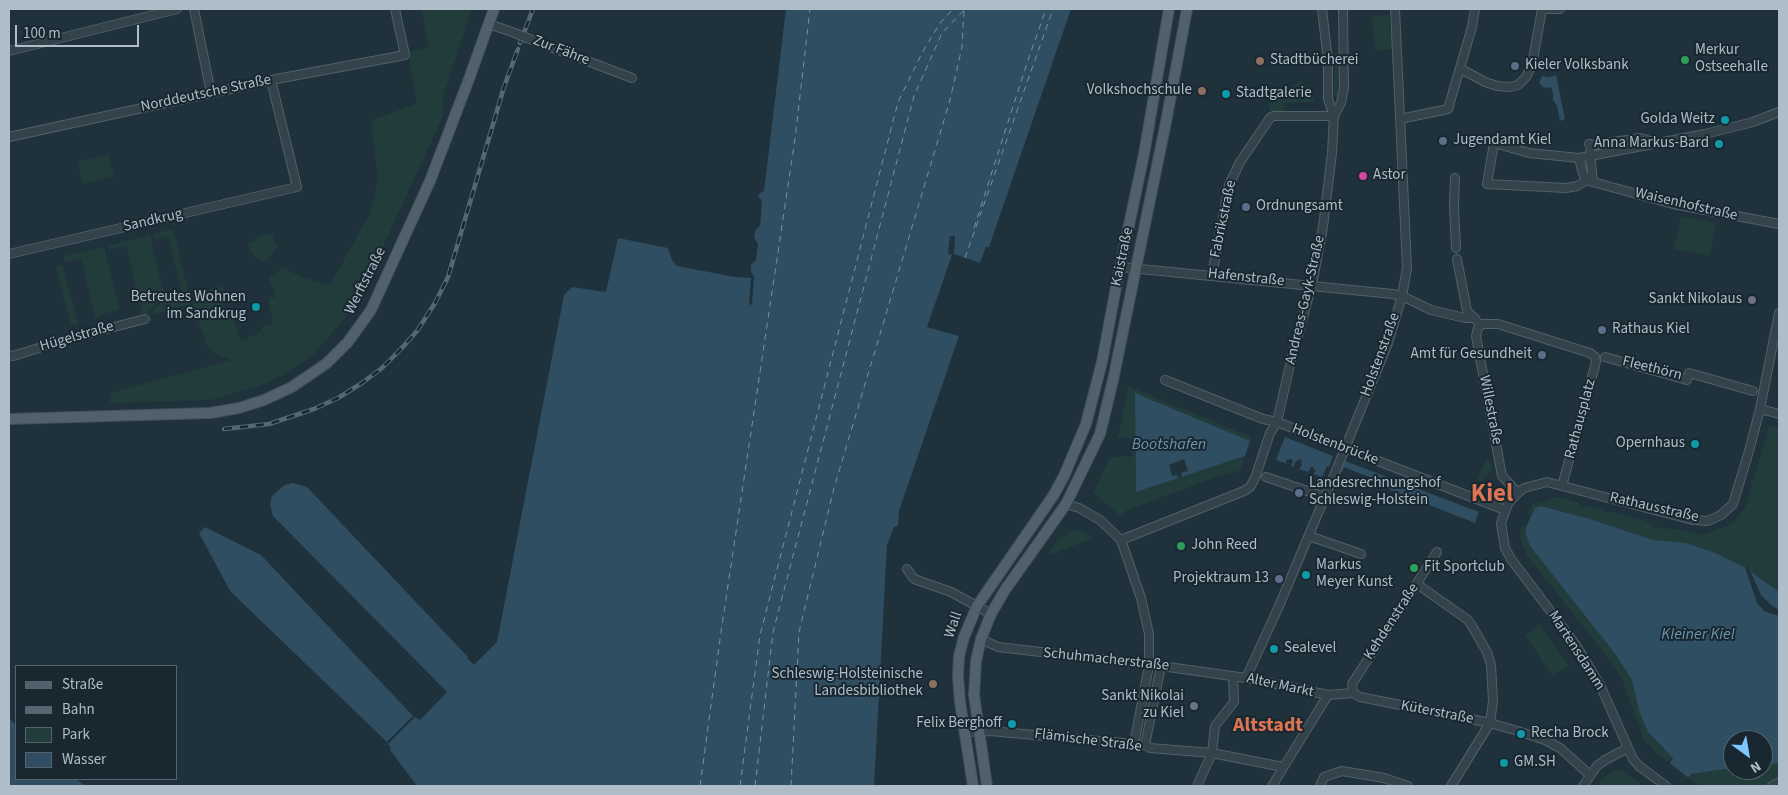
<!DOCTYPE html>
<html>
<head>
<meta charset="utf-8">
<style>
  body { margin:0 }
  #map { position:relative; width:1788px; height:795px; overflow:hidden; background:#1f313b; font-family:"Source Sans 3",sans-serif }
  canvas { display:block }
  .frame { position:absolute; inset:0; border:10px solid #aebdc8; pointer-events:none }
  .legend { position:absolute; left:15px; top:665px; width:162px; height:115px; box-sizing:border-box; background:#192730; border:1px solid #55636d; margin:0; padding:6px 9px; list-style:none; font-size:15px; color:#aebdc8 }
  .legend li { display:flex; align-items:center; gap:10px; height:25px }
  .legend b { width:25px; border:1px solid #55636d }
  .north { position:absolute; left:1723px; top:730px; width:50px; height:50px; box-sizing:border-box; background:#192730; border:1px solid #55636d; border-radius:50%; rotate:148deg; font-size:14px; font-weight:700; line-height:20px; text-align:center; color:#aebdc8 }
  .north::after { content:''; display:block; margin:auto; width:18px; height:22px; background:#7cc7ff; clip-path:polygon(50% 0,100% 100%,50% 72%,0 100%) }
  .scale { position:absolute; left:15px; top:25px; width:124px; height:22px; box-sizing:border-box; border:2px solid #aebdc8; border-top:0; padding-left:6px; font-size:15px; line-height:18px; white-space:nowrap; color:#aebdc8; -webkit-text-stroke:4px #192730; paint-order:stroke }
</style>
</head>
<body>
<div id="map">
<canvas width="1788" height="795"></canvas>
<div class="frame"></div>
<ul class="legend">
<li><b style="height:6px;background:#51616c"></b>Straße</li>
<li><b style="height:6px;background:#556773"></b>Bahn</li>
<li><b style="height:14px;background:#213c3a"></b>Park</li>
<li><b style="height:14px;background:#2f4e62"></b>Wasser</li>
</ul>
<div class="north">N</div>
<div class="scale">100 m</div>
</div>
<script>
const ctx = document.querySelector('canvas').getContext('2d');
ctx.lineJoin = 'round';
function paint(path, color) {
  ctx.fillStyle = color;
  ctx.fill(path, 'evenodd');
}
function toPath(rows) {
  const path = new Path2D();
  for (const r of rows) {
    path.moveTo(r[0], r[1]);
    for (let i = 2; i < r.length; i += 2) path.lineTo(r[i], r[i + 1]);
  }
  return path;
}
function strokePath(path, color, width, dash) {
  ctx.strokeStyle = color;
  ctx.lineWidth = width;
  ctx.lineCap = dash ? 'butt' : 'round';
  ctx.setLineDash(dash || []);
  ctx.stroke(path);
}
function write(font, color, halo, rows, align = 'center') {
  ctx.font = font + ' "Source Sans 3",sans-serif';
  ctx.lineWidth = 4;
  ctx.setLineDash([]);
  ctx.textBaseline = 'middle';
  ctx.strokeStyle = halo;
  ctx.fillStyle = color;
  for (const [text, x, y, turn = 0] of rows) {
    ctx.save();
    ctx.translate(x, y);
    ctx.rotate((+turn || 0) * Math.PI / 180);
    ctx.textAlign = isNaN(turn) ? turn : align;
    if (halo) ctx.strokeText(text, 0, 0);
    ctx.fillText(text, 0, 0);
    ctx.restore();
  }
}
const green = toPath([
  [422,9,472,9,444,94,442,118,357,304,313,355,281,376,260,386,210,400,110,403,110,393,231,360,214,353,207,344,193,307,193,301,198,293,223,286,228,298,222,300,224,310,230,310,241,341,262,331,262,326,273,324,268,298,276,297,269,278,283,267,301,277,330,285,370,213,378,180,371,121,417,103,408,52,428,48],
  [1389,15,1392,49,1375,51,1372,16],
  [1335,56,1340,56,1338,96,1334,96],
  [1300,82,1312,88,1314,102,1284,103,1284,111,1272,113,1269,109,1269,103],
  [108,154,114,176,83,184,77,162],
  [1681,216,1716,223,1710,256,1674,249],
  [173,229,191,302,189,305,172,308,169,308,168,303,183,299,168,236,154,239,154,234],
  [273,233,273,243,278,246,264,263,250,252,248,243,264,235],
  [150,235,164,295,145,316,143,317,126,246,108,250,108,246],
  [104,247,120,310,103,314,96,320,81,258,66,262,64,261,64,256],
  [62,265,79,324,71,326,56,267],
  [165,298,168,311,152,315,152,312],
  [1128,386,1251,437,1250,441,1135,393,1136,492,1245,456,1241,470,1214,478,1125,511,1126,513,1120,516,1093,493,1110,457,1132,456,1131,438,1116,438,1121,424],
  [1779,424,1779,592,1746,568,1686,543,1653,540,1590,519,1541,506,1535,508,1531,515,1528,513,1533,504,1555,497,1567,499,1580,504,1580,506,1585,507,1586,505,1605,510,1604,512,1610,513,1611,511,1646,521,1654,527,1689,531,1703,535,1733,523,1745,508,1769,426,1778,428],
  [1487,459,1492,465,1492,471,1480,482,1477,478],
  [1522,525,1526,527,1526,535,1530,546,1616,655,1632,680,1639,711,1673,758,1667,762,1652,749,1643,738,1623,681,1615,667,1528,557,1523,547,1520,536],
  [1073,530,1079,530,1093,538,1050,555,1049,552,1059,539],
  [1540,624,1569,666,1552,676,1525,635],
  [1779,763,1779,782,1771,781,1768,786,1700,786,1690,779,1691,774,1733,768,1733,770,1763,770,1763,765],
  [1618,769,1623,771,1644,786,1597,786,1610,772]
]);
const water = toPath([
  [786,9,1071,9,989,247,986,247,980,263,954,254,955,236,950,236,948,254,952,255,927,327,959,336,899,511,898,526,894,527,887,545,874,786,417,786,390,750,391,748,388,744,415,717,420,720,447,692,273,516,270,505,272,496,285,485,293,483,307,487,468,657,467,658,474,665,497,642,564,295,572,287,606,292,618,238,668,248,672,260,677,266,735,277,751,278,749,304,752,305,754,277,751,271,751,265,756,260,758,244,754,237,755,231,760,226,762,201,758,196,759,194,764,191],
  [1556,75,1565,119,1560,121,1557,106,1553,100,1553,94,1551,87,1544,88,1539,83,1542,76,1549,77],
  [1135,393,1250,441,1245,456,1136,492],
  [1285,437,1333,456,1329,467,1327,466,1322,477,1313,474,1316,471,1313,467,1311,467,1308,472,1299,469,1302,465,1301,459,1295,462,1294,467,1291,466,1293,461,1291,459,1286,460,1287,464,1276,460],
  [1345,461,1479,512,1475,523,1368,481,1369,477,1344,467,1342,472,1341,471],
  [1541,506,1590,519,1653,540,1686,543,1715,553,1746,568,1779,592,1779,763,1763,765,1763,740,1733,740,1733,768,1691,774,1684,786,1657,786,1673,758,1648,732,1639,711,1632,680,1616,655,1530,546,1526,535,1526,527,1535,508],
  [205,527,261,555,413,716,387,742,230,591,199,533],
  [9,718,16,725,16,779,76,779,85,786,9,786]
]);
const pier = toPath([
  [1184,459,1188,471,1181,473,1182,477,1178,478,1177,475,1172,476,1169,465],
  [1748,566,1761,595,1772,606,1779,610,1779,616,1764,611,1757,603,1745,567],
  [1668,762,1690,779,1686,786,1654,786]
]);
const ferry = toPath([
  [974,228,1027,63,1046,9],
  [965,258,1053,9],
  [700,786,721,632,795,139,810,9],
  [740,786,760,635,898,102,922,53,940,23,953,9],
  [755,786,773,632,914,96,942,33,965,9],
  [791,786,799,632,834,488,950,100,962,47,964,10]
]);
const minor = toPath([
  [194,9,211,93],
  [1542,9,1560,9],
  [489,24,512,32],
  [527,38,632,78],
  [9,51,177,9],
  [1461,69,1485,82,1497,86,1510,87,1518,85,1526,77,1532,65,1542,9],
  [1334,116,1341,103,1344,88,1343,9],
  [1400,119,1448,109,1472,27,1475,9],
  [9,137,271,80,405,55,395,9],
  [1589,144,1594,145,1633,139,1640,138,1654,142],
  [1590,151,1593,182],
  [1579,158,1583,174,1587,180,1593,182,1673,204,1779,224],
  [1455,178,1454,206,1456,248],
  [1587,180,1577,186,1566,188,1487,184,1494,143,1529,153,1579,158,1705,134,1753,122,1779,112],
  [9,254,297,187,271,80],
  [1457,259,1467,311,1476,320],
  [1120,267,1393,294,1402,296,1431,310,1465,318,1475,318],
  [1212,275,1229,185,1240,162,1270,118,1273,116,1334,116],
  [1482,324,1498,324,1590,353,1595,357,1596,362,1562,486],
  [1482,324,1478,328,1476,336,1502,476,1518,493],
  [9,355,13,356,64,340,145,319],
  [1605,357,1687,380,1689,373,1753,391],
  [1165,380,1263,419,1277,422,1505,510],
  [1760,409,1779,414],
  [1266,477,1325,497],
  [1066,504,1079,508,1100,520,1121,540,1141,598,1149,634,1149,666,1134,744],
  [1309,536,1361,554],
  [1121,540,1244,491,1250,487,1255,478,1270,433,1277,422,1292,356,1312,285,1323,227,1332,153,1334,116,1328,99,1328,61,1322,9],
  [907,569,914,579,951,592,991,614],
  [1417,584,1468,620,1472,626,1487,652,1491,665,1493,701,1490,723,1451,786],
  [981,639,998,647,1161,666,1246,678,1328,695,1353,693],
  [1233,677,1234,702,1215,726,1212,753,1283,767],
  [1246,678,1279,606,1335,473,1388,343,1402,296,1407,268,1395,9],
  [1353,693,1360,697,1490,723,1521,732],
  [1353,693,1352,684,1437,552],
  [965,732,990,731,1134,744,1145,745,1150,748,1212,753,1197,786],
  [1524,733,1545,740,1560,748,1590,775],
  [1145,745,1161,666],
  [1272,786,1328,695],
  [1320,786,1324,777,1342,771,1384,778,1408,786],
  [1583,786,1597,766,1605,760,1628,748],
  [1666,786,1639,766,1633,759,1600,685,1576,645,1511,559,1505,548,1501,523,1508,504,1518,493,1524,488,1547,482,1693,520,1708,521,1721,515,1733,504,1749,451,1760,409,1779,313],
  [1772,786,1779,782]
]);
const major = toPath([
  [9,419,210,413,239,408,264,400,292,387,327,363,348,342,371,310,430,181,469,79,494,9],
  [973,786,960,702,958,676,959,656,964,637,977,606,1053,496,1064,476,1086,424,1102,362,1117,282,1144,154,1169,9],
  [987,786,974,695,976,661,981,639,991,614,1005,590,1066,504,1100,434,1113,380,1166,122,1187,9]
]);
const rail = toPath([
  [520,43,533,9],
  [224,429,269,424,314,409,338,398,362,383,382,368,401,349,417,331,435,303,448,277,504,87,518,49]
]);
const minorBridge = toPath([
  [512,32,527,38]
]);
const markers = [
  [1685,60,5,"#2e9e5b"],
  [1260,61,5,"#8d6e63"],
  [1515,66,5,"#5c6f8a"],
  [1202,91,5,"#8d6e63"],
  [1226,94,5,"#0f9aa8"],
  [1725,120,5,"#0f9aa8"],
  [1443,141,5,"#5c6f8a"],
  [1719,144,5,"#0f9aa8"],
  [1363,176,5,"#d1479c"],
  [1246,207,5,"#5c6f8a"],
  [1752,300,5,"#6b7280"],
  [256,307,5,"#0f9aa8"],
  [1602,330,5,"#5c6f8a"],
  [1542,355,5,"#5c6f8a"],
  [1695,444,5,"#0f9aa8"],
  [1299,493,5,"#5c6f8a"],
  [1181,546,5,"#2e9e5b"],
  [1414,568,5,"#2e9e5b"],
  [1306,575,5,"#0f9aa8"],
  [1279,579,5,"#5c6f8a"],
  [1274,649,5,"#0f9aa8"],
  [933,684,5,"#8d6e63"],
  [1194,706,5,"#6b7280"],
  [1012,724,5,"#0f9aa8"],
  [1521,734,5,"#0f9aa8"],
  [1504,763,5,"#0f9aa8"]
];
const streetNames = [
  ["Zur Fähre",561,51,21],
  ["Norddeutsche Straße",206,94,-12],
  ["Waisenhofstraße",1686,205,13],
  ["Fabrikstraße",1224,219,-78],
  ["Sandkrug",153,221,-13],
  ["Kaistraße",1123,257,-78],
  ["Hafenstraße",1246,278,6],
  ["Werftstraße",366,281,-63],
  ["Andreas-Gayk-Straße",1306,300,-77],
  ["Hügelstraße",77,337,-16],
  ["Holstenstraße",1381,355,-70],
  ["Fleethörn",1652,369,14],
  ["Willestraße",1490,410,79],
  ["Rathausplatz",1581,419,-75],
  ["Holstenbrücke",1335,445,21],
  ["Rathausstraße",1654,508,13],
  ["Kehdenstraße",1392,622,-57],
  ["Wall",954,625,-71],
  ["Martensdamm",1576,651,57],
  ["Schuhmacherstraße",1106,660,6],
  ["Alter Markt",1280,686,12],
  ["Küterstraße",1437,713,11],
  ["Flämische Straße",1088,741,7]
];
const poiNames = [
  ["Merkur",1695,51],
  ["Ostseehalle",1695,68],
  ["Stadtbücherei",1270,61],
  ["Kieler Volksbank",1525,66],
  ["Volkshochschule",1192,91,"right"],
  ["Stadtgalerie",1236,94],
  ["Golda Weitz",1715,120,"right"],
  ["Jugendamt Kiel",1453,141],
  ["Anna Markus-Bard",1709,144,"right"],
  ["Astor",1373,176],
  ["Ordnungsamt",1256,207],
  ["Betreutes Wohnen",246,298,"right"],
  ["im Sandkrug",246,315,"right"],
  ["Sankt Nikolaus",1742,300,"right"],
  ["Rathaus Kiel",1612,330],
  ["Amt für Gesundheit",1532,355,"right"],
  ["Opernhaus",1685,444,"right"],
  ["Landesrechnungshof",1309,484],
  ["Schleswig-Holstein",1309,501],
  ["John Reed",1191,546],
  ["Markus",1316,566],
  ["Meyer Kunst",1316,583],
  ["Fit Sportclub",1424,568],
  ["Projektraum 13",1269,579,"right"],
  ["Sealevel",1284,649],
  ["Schleswig-Holsteinische",923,675,"right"],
  ["Landesbibliothek",923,692,"right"],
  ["Sankt Nikolai",1184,697,"right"],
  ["zu Kiel",1184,714,"right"],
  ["Felix Berghoff",1002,724,"right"],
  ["Recha Brock",1531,734],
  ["GM.SH",1514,763]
];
const waterNames = [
  ["Bootshafen",1169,445],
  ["Kleiner Kiel",1698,635]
];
const districtNames = [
  ["Altstadt",1268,727]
];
const townNames = [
  ["Kiel",1492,496]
];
paint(green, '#213c3a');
paint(water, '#2f4e62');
paint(pier, '#1f313b');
strokePath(ferry, '#6b95ae', 1, [6, 5]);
strokePath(minor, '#516069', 10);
strokePath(major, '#404e58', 12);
strokePath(minor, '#33424b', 8);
strokePath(major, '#51616c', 10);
strokePath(rail, '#556773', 4.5);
strokePath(rail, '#192730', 2.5, [8]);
strokePath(minorBridge, '#516069', 10, []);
strokePath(minorBridge, '#33424b', 8);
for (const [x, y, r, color] of markers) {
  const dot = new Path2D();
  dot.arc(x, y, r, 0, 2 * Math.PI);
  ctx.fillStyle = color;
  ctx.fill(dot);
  strokePath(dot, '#192730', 2);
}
write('15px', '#aebdc8', '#192730', streetNames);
write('15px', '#aebdc8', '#192730', poiNames, 'left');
write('italic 16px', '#6b95ae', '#192730', waterNames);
write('bold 20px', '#dd7553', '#192730', districtNames);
write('bold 25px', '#dd7553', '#192730', townNames);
</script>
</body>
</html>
